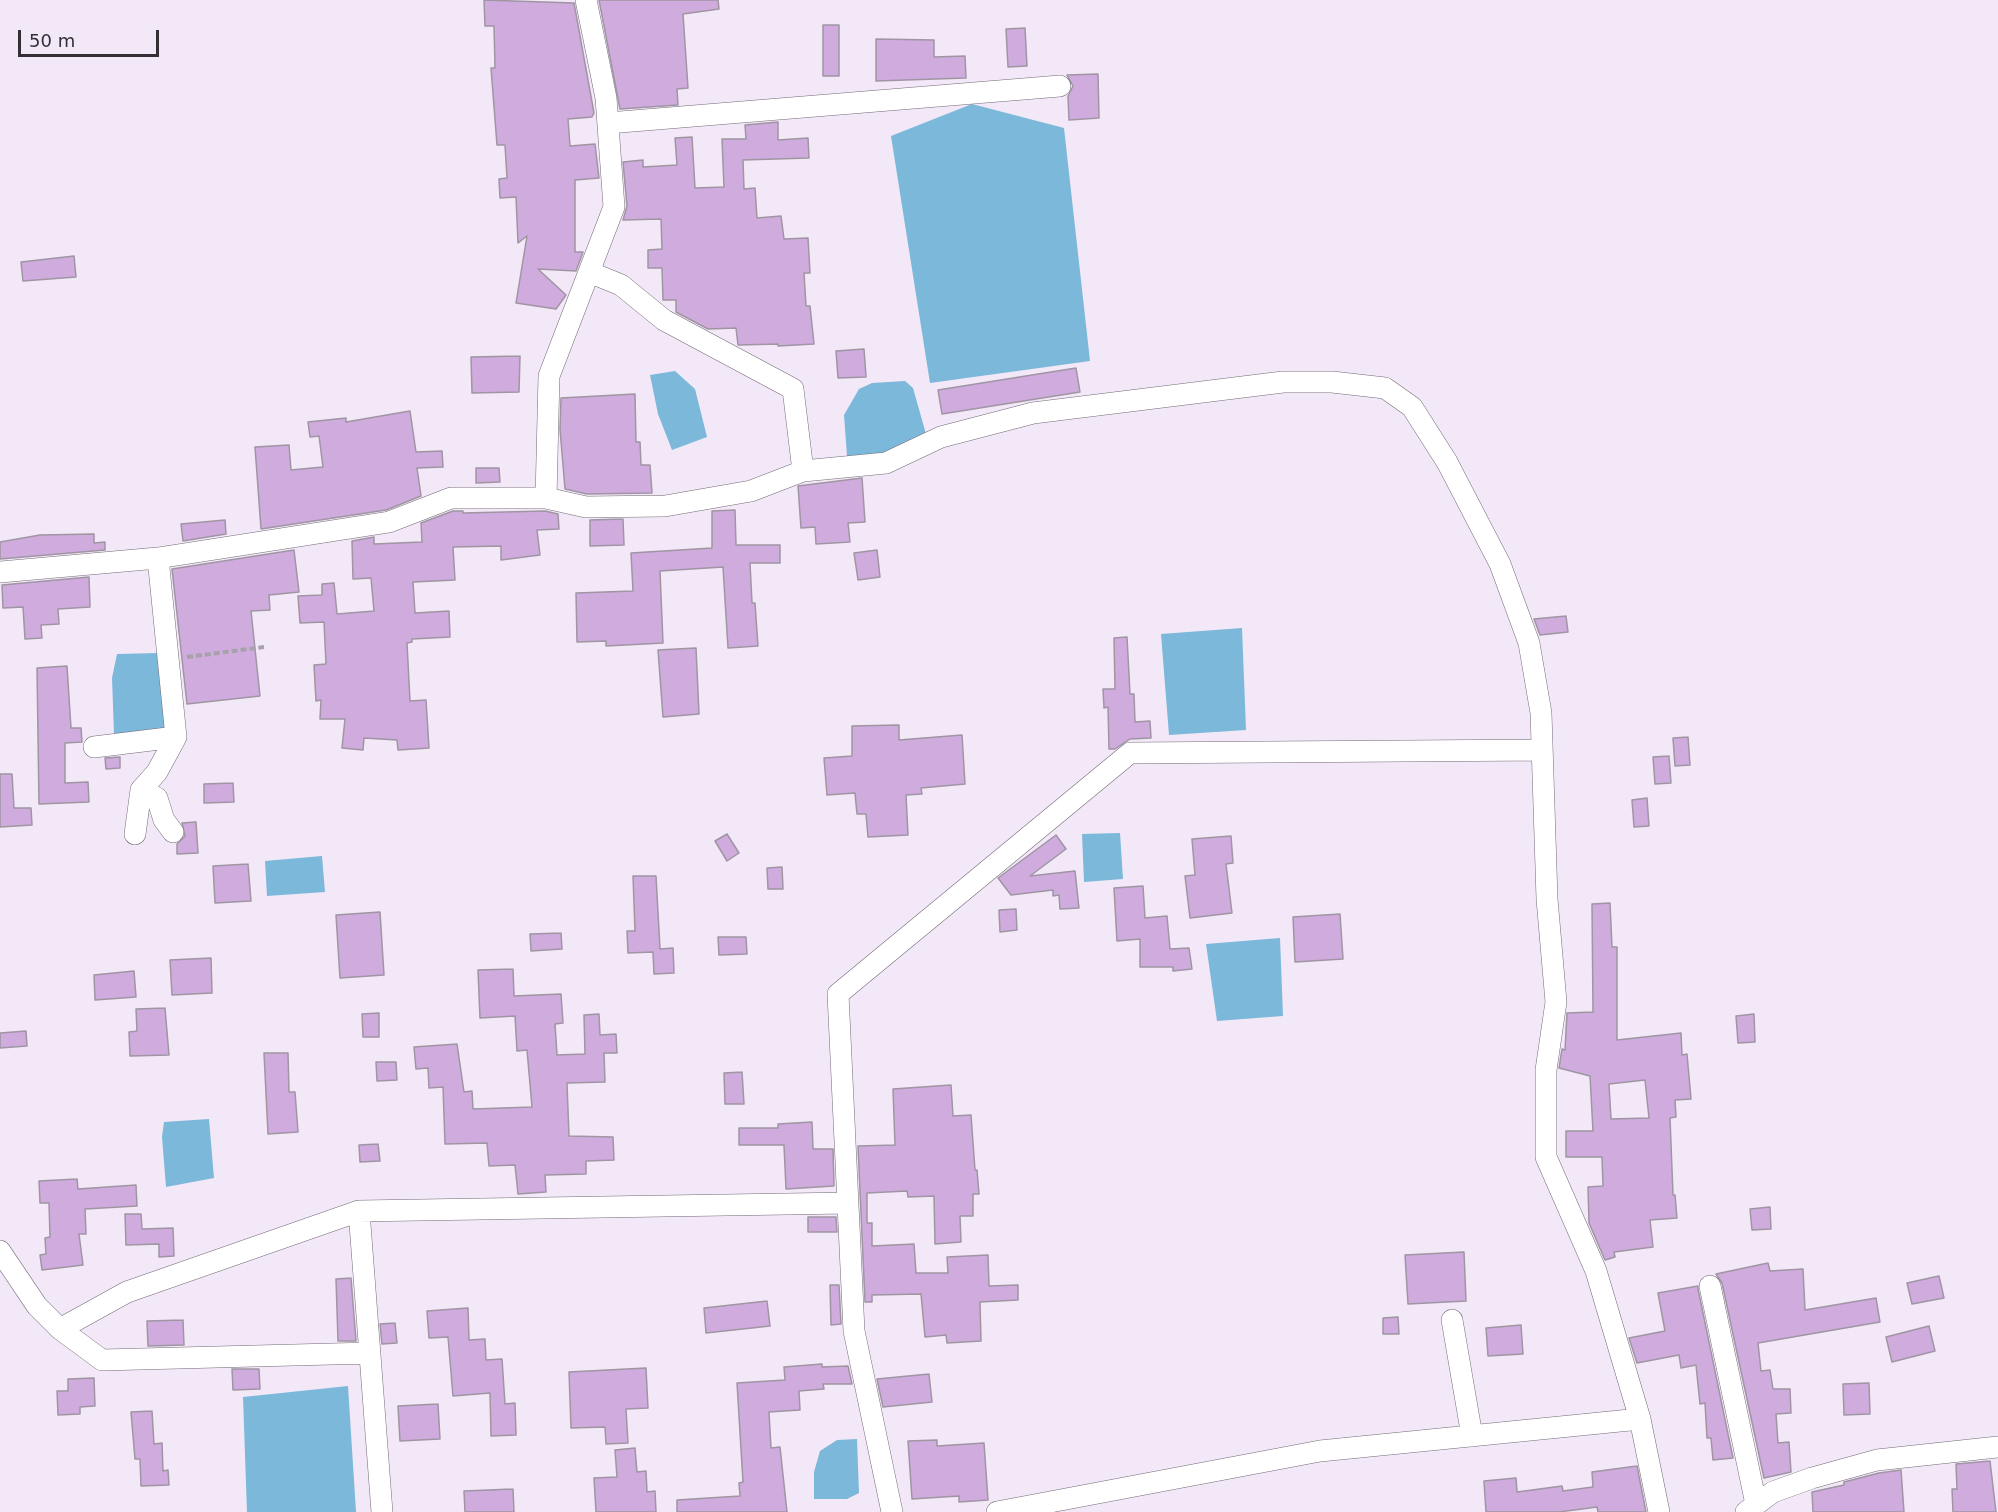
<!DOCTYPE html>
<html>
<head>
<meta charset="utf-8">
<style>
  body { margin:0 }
  #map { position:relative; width:1998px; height:1512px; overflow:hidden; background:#f3e8f7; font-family:"DejaVu Sans",sans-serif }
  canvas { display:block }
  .scale { position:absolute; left:18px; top:30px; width:141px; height:27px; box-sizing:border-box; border:3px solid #332f35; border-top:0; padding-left:8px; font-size:18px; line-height:21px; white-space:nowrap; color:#332f35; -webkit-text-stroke:4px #f3e8f7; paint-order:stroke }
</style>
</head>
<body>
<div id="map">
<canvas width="1998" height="1512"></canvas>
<div class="scale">50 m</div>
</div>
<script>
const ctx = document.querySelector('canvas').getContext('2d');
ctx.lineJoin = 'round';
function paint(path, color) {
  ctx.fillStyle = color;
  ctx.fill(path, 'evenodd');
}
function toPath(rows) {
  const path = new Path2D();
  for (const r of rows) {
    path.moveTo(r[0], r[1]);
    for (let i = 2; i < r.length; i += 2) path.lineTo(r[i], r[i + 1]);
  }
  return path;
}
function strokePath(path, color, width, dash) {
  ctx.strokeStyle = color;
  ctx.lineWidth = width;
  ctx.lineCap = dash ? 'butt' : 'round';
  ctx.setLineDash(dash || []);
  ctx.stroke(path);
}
const water = toPath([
  [972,104,1064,128,1090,361,930,383,891,136],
  [675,371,695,389,707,437,672,450,658,414,650,375],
  [905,381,913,388,926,434,865,461,847,456,844,415,859,389,872,383],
  [1242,628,1246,730,1169,735,1161,634],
  [159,653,167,729,114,734,112,678,117,654],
  [1120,833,1123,879,1084,882,1082,834],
  [322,856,325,892,267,896,265,861],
  [1280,938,1283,1016,1217,1021,1206,944],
  [209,1119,214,1178,166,1187,162,1137,164,1122],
  [348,1386,356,1512,247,1512,243,1397],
  [857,1439,859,1493,847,1499,814,1499,814,1472,820,1451,837,1440]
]);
const building = toPath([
  [484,0,574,3,594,113,592,117,568,119,570,146,595,144,599,178,575,180,575,252,583,252,576,271,538,269,566,295,556,309,516,303,527,236,518,243,516,197,500,198,499,179,507,178,505,145,497,145,491,68,495,68,494,26,485,26,484,0],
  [599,0,718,0,719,9,683,14,688,88,677,89,678,105,620,109,599,0],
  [823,25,839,25,839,76,823,76,823,25],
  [1025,28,1027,66,1008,67,1006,29,1025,28],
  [876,39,934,40,934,57,965,56,966,78,876,81,876,39],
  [1098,74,1099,118,1069,120,1068,96,1073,86,1067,75,1098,74],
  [778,122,778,140,808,138,809,158,743,160,744,189,755,188,757,218,781,216,784,239,808,238,810,273,804,273,806,306,810,306,814,344,778,346,778,344,738,345,736,328,708,329,676,312,676,300,663,300,662,268,648,268,648,250,662,249,661,219,623,220,627,206,623,162,643,160,643,167,677,165,675,138,692,137,695,188,724,187,722,139,746,139,745,125,778,122],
  [74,256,76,277,23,281,21,262,74,256],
  [864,349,866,377,838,378,836,351,864,349],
  [520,356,519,392,472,393,471,357,520,356],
  [1076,368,1080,392,942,414,938,390,1076,368],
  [635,394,636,442,640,442,641,465,650,465,652,493,587,494,565,489,560,429,561,398,635,394],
  [410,411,416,452,442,451,443,467,417,468,421,496,386,510,261,529,255,447,289,445,291,470,323,467,319,436,310,437,308,422,346,418,346,422,410,411],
  [476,468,499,468,500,482,476,483,476,468],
  [862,478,865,522,848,523,850,542,816,544,815,527,801,528,798,486,862,478],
  [735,510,736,545,780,545,780,563,750,563,752,603,755,603,758,646,728,648,723,567,660,571,663,643,606,646,606,641,577,642,576,593,633,591,631,553,712,548,712,511,735,510],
  [453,511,463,511,463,513,545,511,558,514,559,529,537,530,540,555,501,560,501,546,453,547,455,580,413,582,415,613,449,611,450,637,412,639,412,642,407,643,410,701,426,700,429,748,398,750,397,740,364,738,363,750,342,748,345,719,320,719,321,700,316,701,314,665,326,664,324,622,300,623,298,596,322,595,322,584,334,583,337,614,374,611,371,578,353,579,352,541,374,537,374,544,422,542,421,523,453,511],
  [623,519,624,545,590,546,590,520,623,519],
  [225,520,226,534,183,541,181,524,225,520],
  [94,534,94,543,105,542,105,550,0,559,0,542,40,535,94,534],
  [294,550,299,592,269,595,270,610,251,611,260,696,187,704,172,569,294,550],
  [877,550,880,577,858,580,854,553,877,550],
  [89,577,90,607,58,609,59,624,41,625,42,638,25,639,23,607,3,608,2,585,89,577],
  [1566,616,1568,632,1540,635,1534,619,1566,616],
  [1127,637,1130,694,1134,694,1135,722,1150,721,1151,738,1130,739,1115,749,1109,749,1108,707,1104,708,1103,689,1115,689,1114,638,1127,637],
  [696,648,699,714,663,717,658,650,696,648],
  [67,666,71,728,81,728,82,742,65,743,65,783,88,782,89,802,39,804,37,668,67,666],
  [899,725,899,740,962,735,965,784,921,788,922,794,906,795,908,835,868,837,866,814,857,814,855,793,827,795,824,758,852,756,852,726,899,725],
  [1688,737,1690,765,1675,766,1673,738,1688,737],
  [1669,756,1671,783,1655,784,1653,757,1669,756],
  [120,757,120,768,106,769,105,758,120,757],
  [0,774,12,774,14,808,31,808,32,825,0,827,0,774],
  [233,783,234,802,204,803,204,784,233,783],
  [1647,798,1649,826,1634,827,1632,800,1647,798],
  [196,822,198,853,177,854,177,844,185,836,182,823,196,822],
  [727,834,739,853,727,861,715,841,727,834],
  [1056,835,1066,849,1030,876,1075,871,1079,908,1060,909,1059,895,1053,896,1053,890,1011,895,998,878,1056,835],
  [1231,836,1233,863,1226,864,1232,913,1190,918,1185,876,1195,875,1192,839,1231,836],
  [248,864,251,901,215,903,213,866,248,864],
  [782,867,783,889,768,889,767,868,782,867],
  [633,876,656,876,660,949,673,948,674,973,654,974,653,952,628,953,627,931,635,931,633,876],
  [1143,886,1145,918,1167,916,1170,949,1189,948,1192,969,1173,971,1173,967,1140,967,1140,939,1117,941,1114,888,1143,886],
  [1610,903,1612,947,1617,947,1617,1040,1681,1033,1682,1055,1687,1054,1691,1099,1675,1100,1676,1117,1670,1118,1673,1195,1675,1195,1677,1218,1650,1220,1653,1247,1614,1252,1615,1257,1605,1260,1589,1223,1588,1187,1603,1186,1602,1157,1566,1157,1566,1131,1593,1131,1590,1076,1559,1068,1562,1049,1565,1050,1567,1013,1593,1012,1592,904,1610,903],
  [1645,1080,1649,1118,1611,1119,1609,1084,1645,1080],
  [1016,909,1017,930,1000,932,999,910,1016,909],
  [380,912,384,975,340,978,336,915,380,912],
  [1340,914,1343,959,1295,962,1293,917,1340,914],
  [561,933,562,949,531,951,530,934,561,933],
  [718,937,746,937,747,954,719,955,718,937],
  [211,958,212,993,172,995,170,960,211,958],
  [513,969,514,996,561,994,563,1023,555,1024,557,1055,585,1054,584,1015,599,1014,600,1035,616,1034,617,1053,604,1053,605,1082,567,1083,569,1136,613,1137,614,1160,586,1161,586,1174,545,1175,546,1192,518,1194,515,1165,489,1166,487,1143,445,1144,443,1087,429,1088,428,1068,416,1069,414,1047,457,1044,464,1092,472,1091,473,1109,532,1107,527,1050,517,1051,515,1016,480,1018,478,970,513,969],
  [134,971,136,997,95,1000,94,975,134,971],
  [165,1008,169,1055,130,1056,129,1032,137,1031,136,1009,165,1008],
  [379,1013,379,1037,363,1037,362,1014,379,1013],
  [1754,1014,1755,1042,1738,1043,1736,1016,1754,1014],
  [26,1031,27,1046,0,1048,0,1033,26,1031],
  [264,1053,288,1053,289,1092,295,1092,298,1132,268,1134,264,1053],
  [376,1062,396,1062,397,1080,377,1081,376,1062],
  [742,1072,744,1104,725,1104,724,1073,742,1072],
  [951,1085,953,1116,971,1115,975,1170,977,1170,979,1194,973,1194,973,1216,960,1216,961,1242,935,1244,934,1196,908,1197,907,1191,867,1193,867,1223,872,1223,872,1246,914,1244,916,1273,948,1273,947,1257,988,1255,989,1286,1018,1285,1018,1300,980,1302,981,1341,947,1343,946,1335,925,1337,921,1294,872,1295,872,1302,865,1302,858,1146,895,1145,893,1089,951,1085],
  [812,1122,813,1149,833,1149,834,1186,786,1189,784,1145,739,1145,739,1128,778,1128,778,1124,812,1122],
  [378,1144,380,1161,360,1162,359,1145,378,1144],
  [77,1179,78,1189,136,1185,137,1206,85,1209,86,1234,79,1234,83,1265,42,1270,40,1255,46,1254,45,1238,50,1237,49,1203,40,1203,39,1181,77,1179],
  [1770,1207,1771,1229,1752,1230,1750,1209,1770,1207],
  [125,1214,141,1214,142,1229,173,1228,174,1256,159,1257,159,1244,126,1245,125,1214],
  [808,1217,836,1217,837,1232,808,1232,808,1217],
  [1464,1252,1466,1301,1408,1304,1405,1255,1464,1252],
  [1768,1263,1770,1271,1803,1269,1805,1310,1876,1298,1880,1322,1758,1343,1761,1371,1770,1370,1773,1389,1790,1389,1791,1413,1776,1414,1778,1443,1789,1442,1791,1472,1764,1478,1722,1283,1716,1274,1768,1263],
  [1939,1276,1944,1298,1912,1304,1907,1283,1939,1276],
  [351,1278,356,1341,338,1341,336,1279,351,1278],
  [830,1285,839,1285,841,1324,831,1325,830,1285],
  [1698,1286,1698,1289,1733,1458,1713,1460,1711,1438,1707,1438,1705,1403,1700,1404,1696,1365,1681,1368,1679,1355,1637,1363,1629,1338,1665,1331,1658,1293,1698,1286],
  [767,1301,770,1326,706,1333,704,1308,767,1301],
  [468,1308,469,1340,485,1339,486,1360,502,1359,505,1404,515,1403,516,1435,491,1436,490,1393,453,1396,448,1337,429,1338,427,1311,468,1308],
  [1398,1317,1399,1334,1383,1334,1383,1318,1398,1317],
  [183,1320,184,1345,148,1346,147,1321,183,1320],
  [395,1323,397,1343,382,1344,380,1324,395,1323],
  [1521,1325,1523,1354,1488,1356,1486,1328,1521,1325],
  [1929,1326,1935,1351,1892,1362,1886,1337,1929,1326],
  [822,1364,822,1367,848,1366,852,1384,823,1384,824,1389,799,1391,800,1410,769,1412,771,1448,780,1447,787,1512,677,1512,677,1500,740,1496,739,1483,743,1482,737,1383,785,1380,784,1367,822,1364],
  [646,1368,648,1408,626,1409,628,1443,606,1444,605,1427,571,1428,569,1372,646,1368],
  [232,1369,259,1369,260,1389,233,1390,232,1369],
  [929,1374,932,1402,883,1407,877,1379,929,1374],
  [94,1378,95,1406,80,1407,80,1414,58,1415,57,1391,68,1391,68,1379,94,1378],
  [1869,1383,1870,1414,1844,1415,1843,1384,1869,1383],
  [438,1404,440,1439,400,1441,398,1406,438,1404],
  [152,1411,154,1444,162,1443,163,1471,168,1470,169,1485,141,1486,140,1459,135,1459,131,1412,152,1411],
  [937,1440,937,1446,984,1443,988,1500,959,1502,959,1496,912,1499,908,1441,937,1440],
  [635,1448,637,1472,646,1471,647,1492,655,1491,656,1512,596,1512,594,1478,617,1477,615,1450,635,1448],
  [1990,1461,1996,1512,1953,1512,1952,1489,1957,1489,1956,1464,1990,1461],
  [1637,1466,1646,1512,1598,1512,1597,1507,1559,1512,1486,1512,1484,1481,1516,1478,1517,1492,1562,1486,1563,1491,1593,1487,1592,1472,1637,1466],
  [1901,1470,1904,1512,1813,1512,1812,1492,1844,1485,1844,1482,1879,1473,1901,1470],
  [513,1489,514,1512,465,1512,464,1491,513,1489]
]);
const path = toPath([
  [187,657,264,647]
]);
const minor = toPath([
  [608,123,1060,86],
  [589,272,621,285,664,320,793,389,803,471,886,463,941,437,1033,413,1283,382,1332,382,1385,388,1412,407,1447,462,1500,564,1529,643,1541,713,1547,899,1556,1002,1546,1070,1546,1157,1596,1271,1640,1419,1659,1512],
  [546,498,586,507,665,506,751,491,803,471],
  [0,572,158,558],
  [94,747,176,737,158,558,389,522,451,498,546,498,549,376,614,207,606,98,586,0],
  [141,790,157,798,164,820,173,832],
  [135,834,141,790,157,772,176,737],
  [359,1211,382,1512],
  [0,1251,37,1306,60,1329,127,1292,359,1211,848,1203],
  [1710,1286,1756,1504],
  [1452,1320,1472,1436],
  [60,1329,102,1360,370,1353],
  [892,1512,854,1331,838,994,1130,753,1542,750],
  [997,1512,1320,1451,1640,1419],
  [1746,1512,1773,1492,1812,1478,1877,1460,1998,1447]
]);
paint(water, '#7cb8da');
paint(building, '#cfacdd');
strokePath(building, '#9f95a3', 1.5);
strokePath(minor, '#736a77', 22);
strokePath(path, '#a8a0ab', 4, [6, 3]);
strokePath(minor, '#fff', 21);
</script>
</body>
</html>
